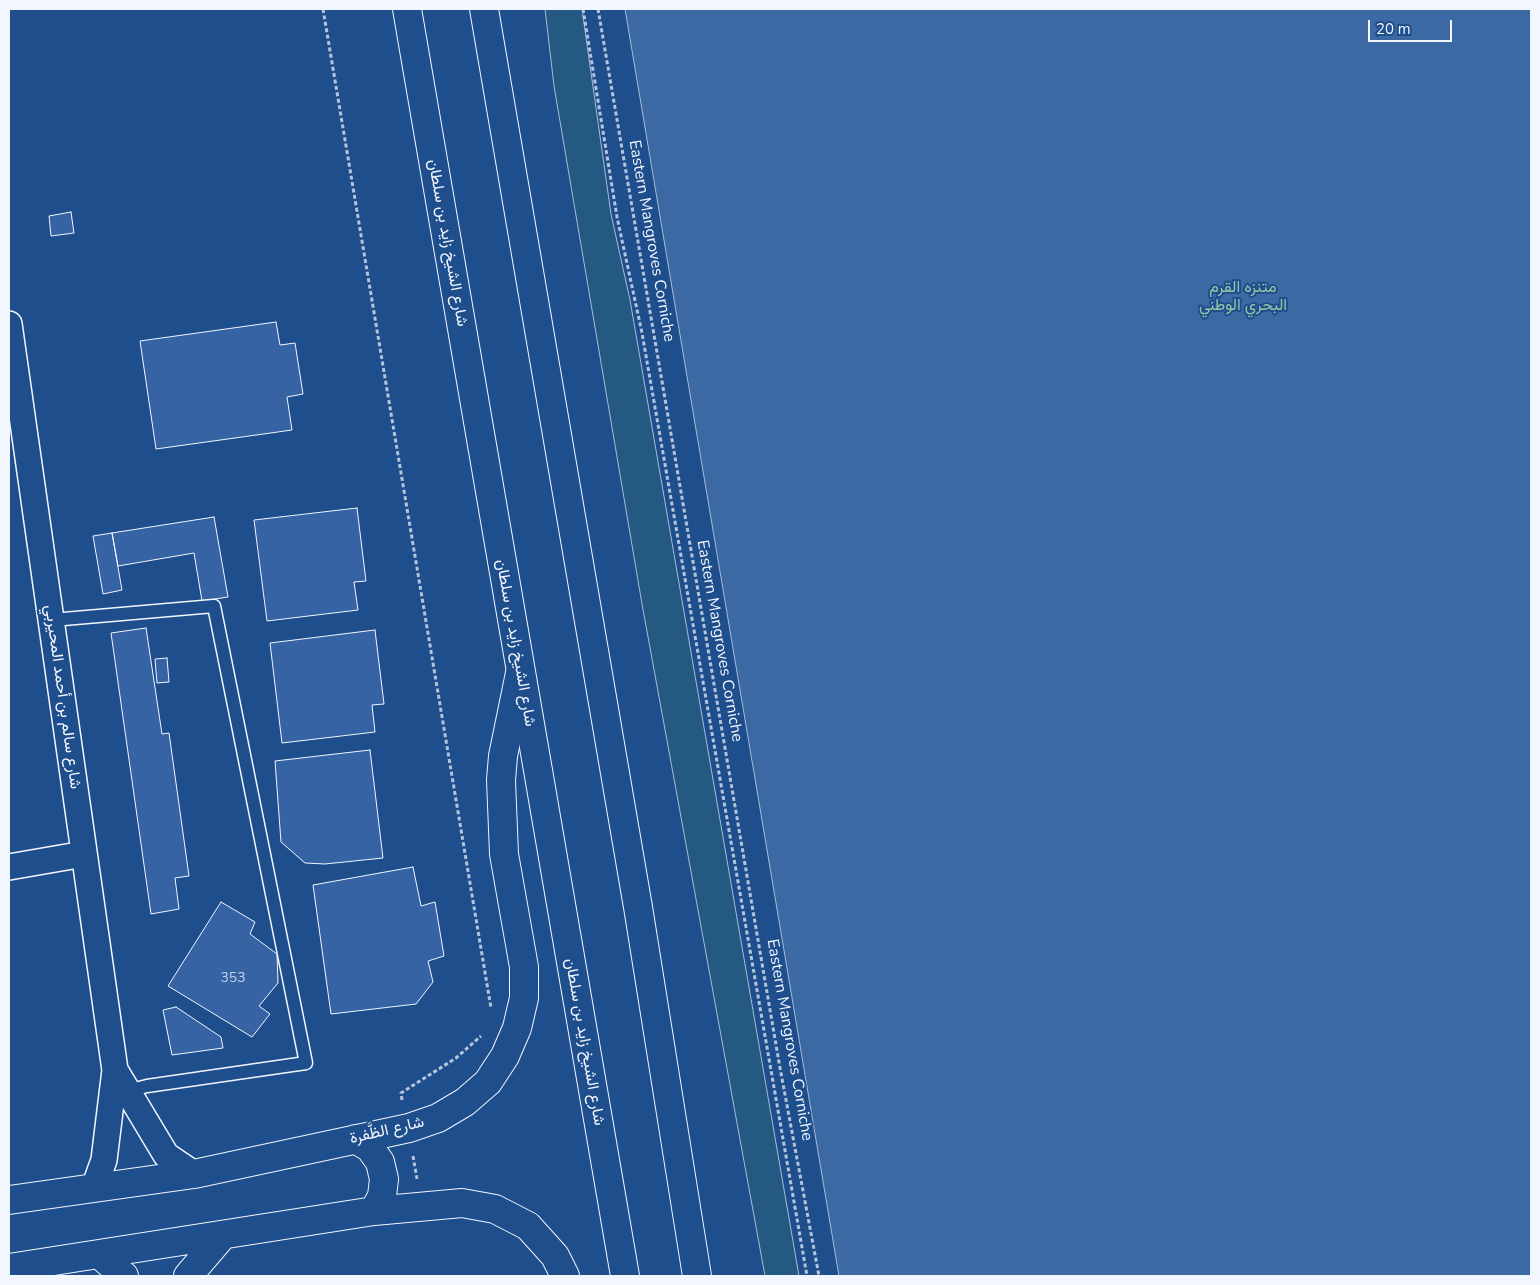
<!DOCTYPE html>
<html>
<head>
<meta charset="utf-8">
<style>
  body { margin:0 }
  #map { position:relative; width:1540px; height:1285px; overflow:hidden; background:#1f4e8c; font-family:"Nunito Sans",sans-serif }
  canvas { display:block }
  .frame { position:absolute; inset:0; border:10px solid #f2f6ff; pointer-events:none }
  .scale { position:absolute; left:1368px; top:20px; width:84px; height:22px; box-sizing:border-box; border:2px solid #f2f6ff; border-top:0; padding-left:6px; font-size:15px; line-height:18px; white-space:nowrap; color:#f2f6ff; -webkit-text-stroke:4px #1f4e8c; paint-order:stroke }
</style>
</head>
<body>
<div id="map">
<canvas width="1540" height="1285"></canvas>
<div class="frame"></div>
<div class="scale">20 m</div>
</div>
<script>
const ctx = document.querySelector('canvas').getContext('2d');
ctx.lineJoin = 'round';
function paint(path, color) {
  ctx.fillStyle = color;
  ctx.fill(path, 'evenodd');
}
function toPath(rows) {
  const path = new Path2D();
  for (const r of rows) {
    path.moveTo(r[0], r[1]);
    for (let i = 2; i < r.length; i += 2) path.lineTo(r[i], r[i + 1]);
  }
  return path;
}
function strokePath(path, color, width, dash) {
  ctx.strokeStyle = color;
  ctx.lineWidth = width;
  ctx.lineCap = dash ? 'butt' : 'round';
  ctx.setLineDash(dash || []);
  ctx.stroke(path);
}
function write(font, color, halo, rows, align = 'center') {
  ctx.font = font + ' "Nunito Sans",Vazirmatn,sans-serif';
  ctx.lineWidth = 4;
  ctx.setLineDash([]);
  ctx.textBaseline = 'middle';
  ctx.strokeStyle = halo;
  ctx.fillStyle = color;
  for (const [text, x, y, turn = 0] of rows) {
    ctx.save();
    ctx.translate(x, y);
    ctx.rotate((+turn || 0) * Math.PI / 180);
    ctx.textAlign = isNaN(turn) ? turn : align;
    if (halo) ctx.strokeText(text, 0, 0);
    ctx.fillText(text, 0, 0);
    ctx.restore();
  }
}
const green = toPath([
  [545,9,582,9,611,214,630,300,799,1276,765,1276,642,604,554,86,545,9]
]);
const water = toPath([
  [625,9,1531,9,1531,1276,839,1276,625,9]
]);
const building = toPath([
  [71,212,74,233,51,236,49,216,71,212],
  [276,322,280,345,295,343,303,394,287,397,292,430,156,449,140,341,276,322],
  [357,508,366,581,354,582,358,610,267,621,254,520,357,508],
  [214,517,228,597,202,601,194,553,118,566,112,533,214,517],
  [112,533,122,590,103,594,93,536,112,533],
  [146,628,162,734,169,733,189,876,175,878,179,909,151,914,111,633,146,628],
  [375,630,384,704,372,705,375,732,282,743,270,643,375,630],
  [167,658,169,682,157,683,155,659,167,658],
  [370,750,383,858,325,864,305,863,281,842,275,761,370,750],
  [413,867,421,906,435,902,444,956,428,961,433,982,416,1004,331,1014,313,885,413,867],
  [221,902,255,922,250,934,277,954,278,983,259,1006,270,1014,252,1037,168,986,221,902],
  [176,1007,221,1037,223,1048,172,1055,163,1010,176,1007]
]);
const path = toPath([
  [323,9,491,1008],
  [583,9,617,217,642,333,807,1276],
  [598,9,780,1068,819,1276],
  [402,1100,401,1093,456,1058,481,1036],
  [413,1156,417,1179]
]);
const lane = toPath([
  [52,620,214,606,306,1063,147,1086,127,1091]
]);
const street = toPath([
  [9,324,115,1070,104,1160,94,1188],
  [9,867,84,854],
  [115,1070,166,1155,194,1174]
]);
const secondary = toPath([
  [355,1139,370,1148,380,1162,384,1179,382,1196,374,1211],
  [9,1200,194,1174,409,1128,438,1118,465,1102,488,1082,505,1056,517,1028,524,998,524,967,504,854,501,780,503,756,520,673],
  [99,1254,124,1276],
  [9,1268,374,1211,462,1203,495,1209,528,1226,555,1256,565,1276],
  [188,1276,222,1236]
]);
const highway = toPath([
  [407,9,625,1276],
  [484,9,638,907,697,1276]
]);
const numberNames = [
  ["353",233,979]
];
const streetNames = [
  ["Eastern Mangroves Corniche",651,241,80],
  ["شارع الشيخ زايد بن سلطان",447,243,80],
  ["Eastern Mangroves Corniche",719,641,80],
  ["شارع الشيخ زايد بن سلطان",515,643,80],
  ["شارع سالم بن أحمد المحيربي",62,697,82],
  ["Eastern Mangroves Corniche",789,1040,80],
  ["شارع الشيخ زايد بن سلطان",584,1042,80],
  ["شارع الظَّفرة",387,1131,-13]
];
const parkNames = [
  ["متنزه القرم",1243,288],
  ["البحري الوطني",1243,306]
];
paint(green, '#245a82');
strokePath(green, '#a8bbd7', 1);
paint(water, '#3b69a3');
strokePath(water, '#a8bbd7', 1);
paint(building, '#3563a3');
strokePath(building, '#f2f6ff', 1);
strokePath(lane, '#f2f6ff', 15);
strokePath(street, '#f2f6ff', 28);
strokePath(secondary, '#f2f6ff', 30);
strokePath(highway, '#f2f6ff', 30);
strokePath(path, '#b3c4dc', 3, [4, 2.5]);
strokePath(lane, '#1f4e8c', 12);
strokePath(street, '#1f4e8c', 25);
strokePath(secondary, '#1f4e8c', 28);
strokePath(highway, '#1f4e8c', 28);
write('14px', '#c3d1e8', null, numberNames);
write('16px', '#f2f6ff', '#1f4e8c', streetNames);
write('16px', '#97c8a6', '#1f4e8c', parkNames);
</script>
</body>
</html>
